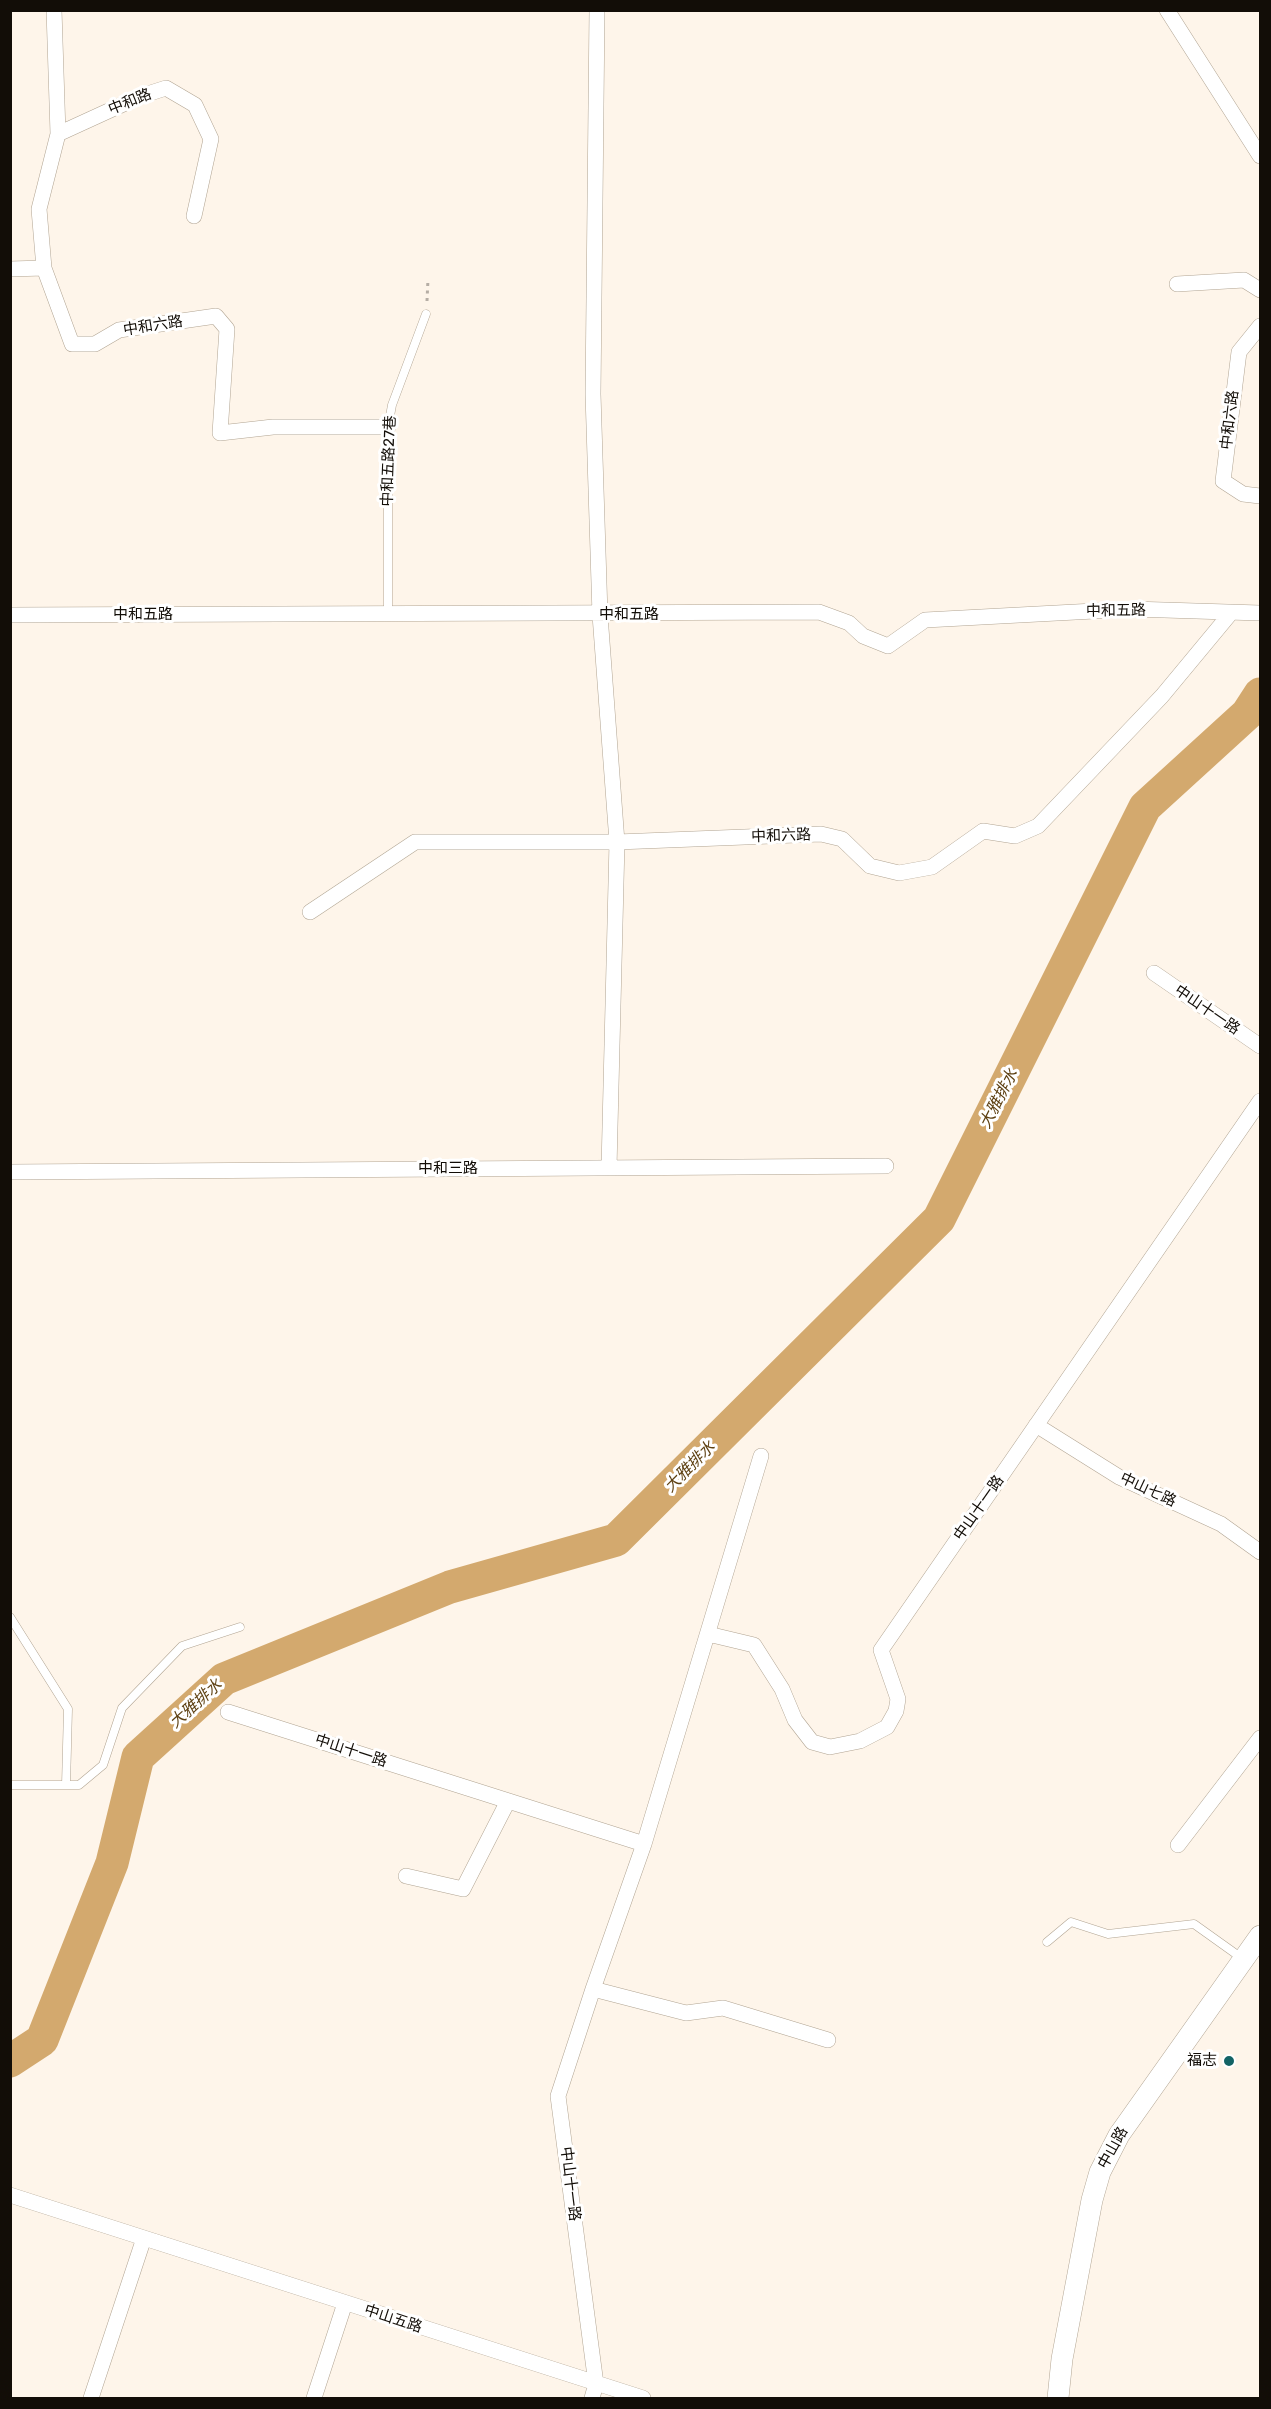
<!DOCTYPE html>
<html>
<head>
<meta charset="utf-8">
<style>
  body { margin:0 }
  #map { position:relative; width:1271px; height:2409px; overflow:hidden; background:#fef5ea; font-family:Rubik,sans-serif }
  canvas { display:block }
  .frame { position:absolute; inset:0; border:12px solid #120d07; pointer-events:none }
</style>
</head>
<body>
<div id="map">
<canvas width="1271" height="2409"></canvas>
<div class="frame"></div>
</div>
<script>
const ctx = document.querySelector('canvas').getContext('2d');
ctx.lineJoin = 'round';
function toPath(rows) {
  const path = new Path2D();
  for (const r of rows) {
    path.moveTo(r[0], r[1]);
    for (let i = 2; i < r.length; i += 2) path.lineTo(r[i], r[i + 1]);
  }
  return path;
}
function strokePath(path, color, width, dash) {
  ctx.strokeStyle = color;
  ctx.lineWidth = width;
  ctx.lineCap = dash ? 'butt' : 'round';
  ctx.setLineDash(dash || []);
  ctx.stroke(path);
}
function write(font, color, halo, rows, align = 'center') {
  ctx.font = font + ' Rubik,"Noto Sans TC",sans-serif';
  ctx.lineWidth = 6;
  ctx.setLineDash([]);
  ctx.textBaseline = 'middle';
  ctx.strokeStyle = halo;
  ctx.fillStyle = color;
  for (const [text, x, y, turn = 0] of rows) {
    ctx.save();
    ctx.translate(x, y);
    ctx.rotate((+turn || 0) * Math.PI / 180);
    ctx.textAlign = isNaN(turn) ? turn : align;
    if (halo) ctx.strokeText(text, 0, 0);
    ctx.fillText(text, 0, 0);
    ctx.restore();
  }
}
const river = toPath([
  [10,2061,42,2040,112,1863,138,1757,224,1679,450,1587,616,1540,939,1219,1145,807,1247,714,1260,694]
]);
const path = toPath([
  [427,301,428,279]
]);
const service = toPath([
  [388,614,388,427,392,405,426,314],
  [10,1617,68,1709,66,1785],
  [10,1785,79,1785,103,1765,122,1708,182,1646,240,1627],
  [1047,1942,1071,1922,1108,1934,1194,1924,1243,1959]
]);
const minor = toPath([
  [54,10,58,134,39,209,44,268,72,344,95,344,119,330,216,316,227,329,220,433,273,427,388,427],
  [597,10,593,394,600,615,617,842,609,1168],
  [1167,10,1260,156],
  [58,134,141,96,166,88,195,105,211,139,194,216],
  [10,269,44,268],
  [1177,284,1244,280,1260,290],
  [1260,326,1239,352,1223,481,1243,494,1260,496],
  [10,615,819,612,849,623,863,636,888,646,925,620,1132,609,1260,613],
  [310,912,415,842,617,842,821,834,842,839,870,866,899,873,932,867,983,831,1015,836,1038,826,1162,696,1230,614],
  [1154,973,1260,1046],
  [10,1172,886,1166],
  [1036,1425,1119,1477,1221,1524,1260,1552],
  [708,1634,754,1645,782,1689,795,1720,812,1742,830,1747,860,1741,887,1727,896,1711,898,1699,881,1650,1260,1101],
  [228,1712,644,1844],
  [1178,1845,1260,1738],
  [406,1876,463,1889,508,1801],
  [593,1989,686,2013,723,2008,828,2040],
  [10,2195,643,2398],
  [91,2398,144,2238],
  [314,2398,345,2303],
  [592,2398,596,2384,558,2096,593,1989,644,1844,761,1456]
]);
const secondary = toPath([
  [1058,2398,1062,2359,1092,2200,1100,2172,1119,2135,1260,1936]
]);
const markers = [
  [1229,2061,6,"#136365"]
];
const streetNames = [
  ["中和路",130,102,-22],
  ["中和六路",153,326,-9],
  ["中和六路",1230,420,-83],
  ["中和五路27巷",389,461,-88],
  ["中和五路",1116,611,-1],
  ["中和五路",143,615],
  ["中和五路",629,615],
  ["中和六路",781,836,-2],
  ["中山十一路",1207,1010,34],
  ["中和三路",448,1169],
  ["中山七路",1148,1490,25],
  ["中山十一路",979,1508,-55],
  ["中山十一路",351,1751,18],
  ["中山路",1113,2148,-61],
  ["中山十一路",570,2184,83],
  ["中山五路",393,2319,18]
];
const poiNames = [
  ["福志",1217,2061]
];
const waterNames = [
  ["大雅排水",999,1099,-63],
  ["大雅排水",690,1467,-45],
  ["大雅排水",196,1704,-42]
];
strokePath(river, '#d3a96e', 33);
strokePath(service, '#b1a492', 9);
strokePath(minor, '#b1a492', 16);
strokePath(secondary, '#b1a492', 22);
strokePath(path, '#b6aea5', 3, [3, 4.5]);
strokePath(service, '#fff', 8);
strokePath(minor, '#fff', 15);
strokePath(secondary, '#fff', 21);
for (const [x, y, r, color] of markers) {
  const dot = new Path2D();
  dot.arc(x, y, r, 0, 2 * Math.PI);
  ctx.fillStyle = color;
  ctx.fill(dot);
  strokePath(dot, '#fff', 2);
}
write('15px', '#120d07', '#fff', streetNames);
write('15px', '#120d07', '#fff', poiNames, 'right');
write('italic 16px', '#5e4113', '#fff', waterNames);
</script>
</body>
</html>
